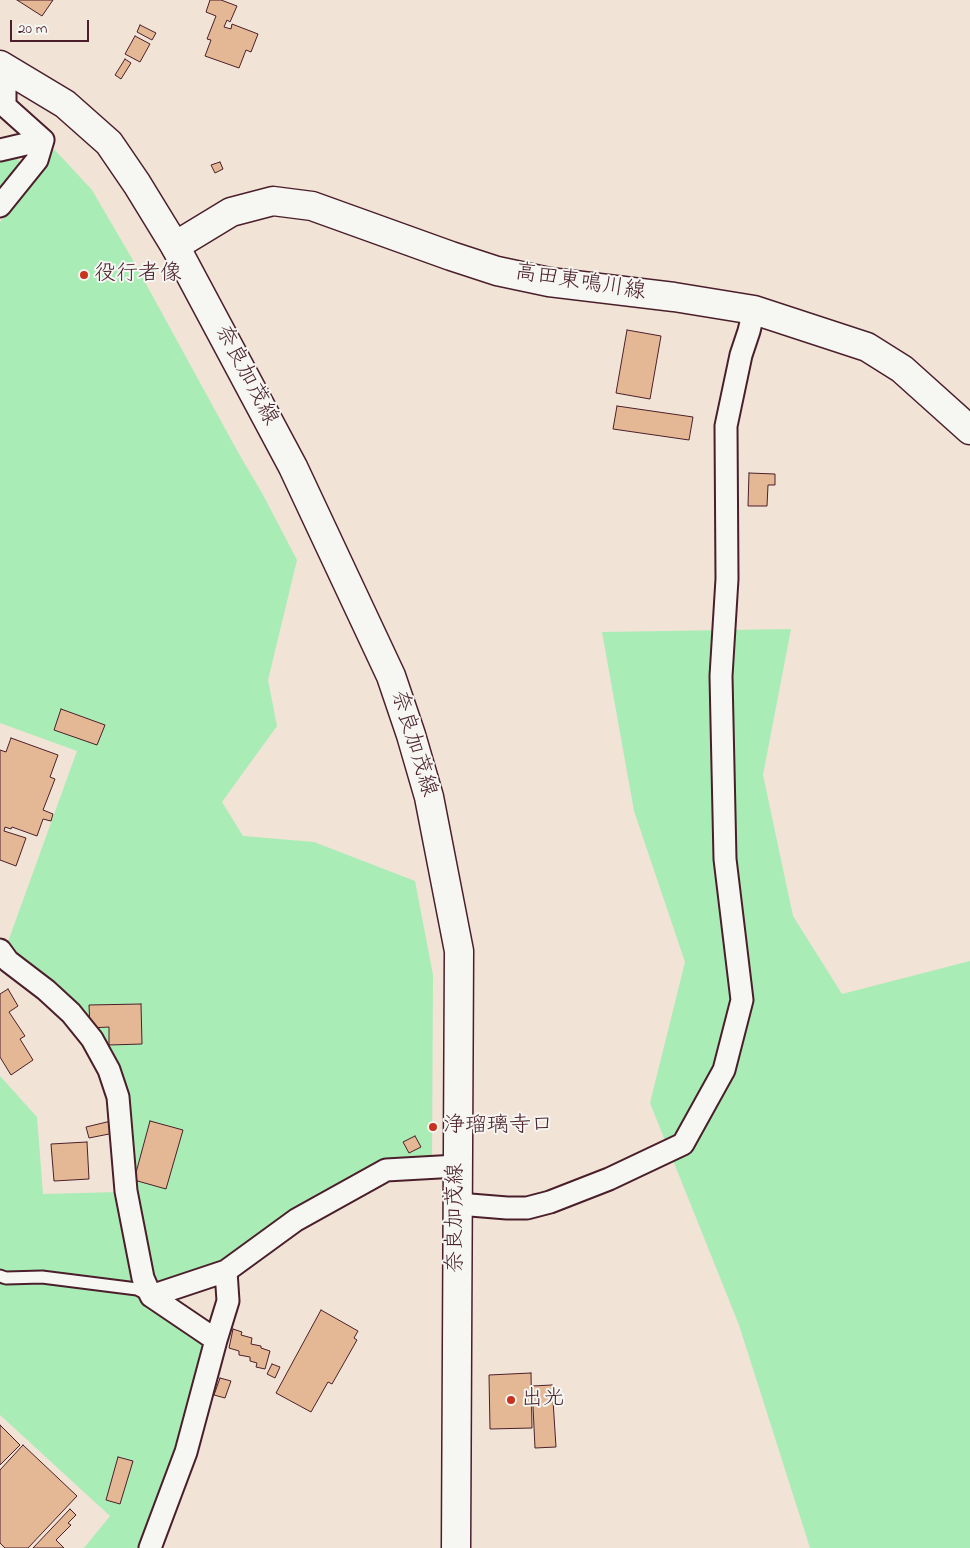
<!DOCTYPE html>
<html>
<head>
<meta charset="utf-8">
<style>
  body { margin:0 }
  #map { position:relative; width:970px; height:1548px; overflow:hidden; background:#f1e3d6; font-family:"Indie Flower",sans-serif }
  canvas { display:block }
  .scale { position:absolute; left:10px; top:20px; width:79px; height:22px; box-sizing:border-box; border:2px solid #4a1f2b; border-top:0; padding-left:6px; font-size:15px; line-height:18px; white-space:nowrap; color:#4a1f2b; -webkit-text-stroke:4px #f6f6f2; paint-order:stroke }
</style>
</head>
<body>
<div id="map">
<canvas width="970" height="1548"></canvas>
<div class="scale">20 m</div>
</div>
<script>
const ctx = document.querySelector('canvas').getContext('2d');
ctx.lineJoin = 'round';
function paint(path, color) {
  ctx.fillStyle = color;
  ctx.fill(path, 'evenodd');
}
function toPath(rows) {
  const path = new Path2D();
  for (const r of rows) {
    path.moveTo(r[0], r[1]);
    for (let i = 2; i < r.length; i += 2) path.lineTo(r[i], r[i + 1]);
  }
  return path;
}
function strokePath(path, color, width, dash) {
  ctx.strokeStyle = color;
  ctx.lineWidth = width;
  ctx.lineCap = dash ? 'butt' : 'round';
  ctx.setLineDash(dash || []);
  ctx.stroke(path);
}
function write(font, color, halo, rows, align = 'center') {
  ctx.font = font + ' "Indie Flower","Klee One",sans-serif';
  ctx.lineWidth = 4;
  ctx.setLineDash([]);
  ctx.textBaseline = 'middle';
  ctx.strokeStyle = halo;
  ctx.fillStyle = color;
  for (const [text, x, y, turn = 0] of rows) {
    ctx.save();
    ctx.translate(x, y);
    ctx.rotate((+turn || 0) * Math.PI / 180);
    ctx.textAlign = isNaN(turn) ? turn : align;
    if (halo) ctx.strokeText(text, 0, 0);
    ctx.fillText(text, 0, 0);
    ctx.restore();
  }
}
const green = toPath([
  [54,149,92,190,134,262,239,454,262,493,297,560,268,680,277,726,222,802,243,836,314,842,415,881,433,975,432,1160,372,1170,228,1260,155,1286,113,1069,5,950,77,751,0,723,0,222,37,178],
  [15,156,22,165,0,193,0,159],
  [791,629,763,775,793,916,842,994,970,961,970,1548,810,1548,739,1325,650,1103,685,962,634,811,602,632],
  [0,1076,37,1117,43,1194,119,1192,136,1280,132,1285,43,1271,8,1272,0,1269],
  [0,1282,6,1284,42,1283,135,1295,148,1301,203,1339,206,1351,174,1471,145,1548,84,1548,110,1516,0,1415]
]);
const building = toPath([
  [17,0,53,0,42,16,17,0],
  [210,0,221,0,237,6,230,22,227,20,224,27,231,29,232,24,258,34,251,52,246,50,239,68,205,56,211,40,207,39,216,16,206,12,210,0],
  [140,25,156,33,152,40,137,32,140,25],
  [135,36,150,44,140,62,125,54,135,36],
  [125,59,131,63,121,79,115,75,125,59],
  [220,162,223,169,215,173,211,165,220,162],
  [627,330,661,336,650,399,616,393,627,330],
  [617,406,693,417,689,440,613,429,617,406],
  [749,473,775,474,775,485,768,485,767,506,748,506,749,473],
  [61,709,105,725,97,745,54,730,61,709],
  [11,738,58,755,50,777,55,779,43,810,53,814,51,821,43,819,37,836,12,827,11,829,5,827,4,831,26,838,16,866,0,860,0,750,6,752,11,738],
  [8,989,18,1006,9,1012,25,1036,20,1039,33,1060,11,1075,0,1057,0,994,8,989],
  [141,1004,142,1044,109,1045,109,1027,90,1028,89,1005,141,1004],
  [111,1121,114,1133,89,1138,86,1127,111,1121],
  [150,1121,183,1130,166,1189,134,1180,150,1121],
  [415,1136,421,1147,409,1153,403,1142,415,1136],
  [87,1142,89,1179,54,1181,51,1144,87,1142],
  [321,1310,358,1331,354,1338,357,1340,332,1384,328,1382,311,1412,276,1393,321,1310],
  [233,1329,242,1332,241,1335,252,1338,251,1344,261,1346,261,1348,270,1351,265,1369,256,1367,257,1363,250,1361,250,1357,239,1355,239,1351,229,1348,233,1329],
  [272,1364,280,1367,275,1378,267,1374,272,1364],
  [531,1373,532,1428,490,1429,489,1375,531,1373],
  [220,1378,231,1381,225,1398,214,1395,220,1378],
  [552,1385,556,1447,535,1448,532,1386,552,1385],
  [0,1425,20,1445,0,1465,0,1425],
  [23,1445,77,1496,28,1548,5,1548,0,1543,0,1470,23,1445],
  [118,1457,133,1461,120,1504,106,1500,118,1457],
  [70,1509,76,1515,68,1523,71,1525,56,1540,64,1548,33,1548,70,1509]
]);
const service = toPath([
  [0,1276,6,1278,42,1277,137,1289,149,1295]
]);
const minor = toPath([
  [0,150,43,140],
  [0,206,37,160,43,140,5,106,5,68],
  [0,950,8,961,46,990,71,1013,92,1039,109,1070,118,1097,126,1191,143,1278,151,1296,216,1340,186,1452,150,1548],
  [458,1204,507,1208,527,1208,550,1202,609,1179,683,1144,724,1070,742,1000,725,859,721,676,727,579,726,426,741,355,749,331,754,310],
  [151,1296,226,1271,296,1220,386,1170,457,1166],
  [216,1340,228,1301,226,1271]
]);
const secondary = toPath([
  [175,246,231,212,273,201,312,206,451,256,497,271,549,282,674,297,754,310,867,347,902,369,970,430]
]);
const primary = toPath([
  [0,65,65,104,109,143,137,184,175,246,293,467,391,676,411,735,429,797,459,951,456,1548]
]);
const markers = [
  [84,275,5,"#c8321e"],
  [433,1127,5,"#c8321e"],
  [511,1400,5,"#c8321e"]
];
const poiNames = [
  ["役行者像",94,275],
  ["浄瑠璃寺口",443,1127],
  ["出光",521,1400]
];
const streetNames = [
  ["高田東鳴川線",580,284,9],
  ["奈良加茂線",245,376,62],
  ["奈良加茂線",412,744,73],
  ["奈良加茂線",457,1218,-90]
];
paint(green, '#aaecb6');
paint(building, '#e5b895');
strokePath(building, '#4a1f2b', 1);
strokePath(service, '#4a1f2b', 15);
strokePath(minor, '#4a1f2b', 25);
strokePath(secondary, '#4a1f2b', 31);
strokePath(primary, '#4a1f2b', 31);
strokePath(service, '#f6f6f2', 11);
strokePath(minor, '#f6f6f2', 21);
strokePath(secondary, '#f6f6f2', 28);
strokePath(primary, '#f6f6f2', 28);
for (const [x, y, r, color] of markers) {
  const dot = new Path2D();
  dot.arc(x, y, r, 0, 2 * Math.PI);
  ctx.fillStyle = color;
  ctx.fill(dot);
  strokePath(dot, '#f6f6f2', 2);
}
write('22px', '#4a1f2b', '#f6f6f2', poiNames, 'left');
write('22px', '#4a1f2b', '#f6f6f2', streetNames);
</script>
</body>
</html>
